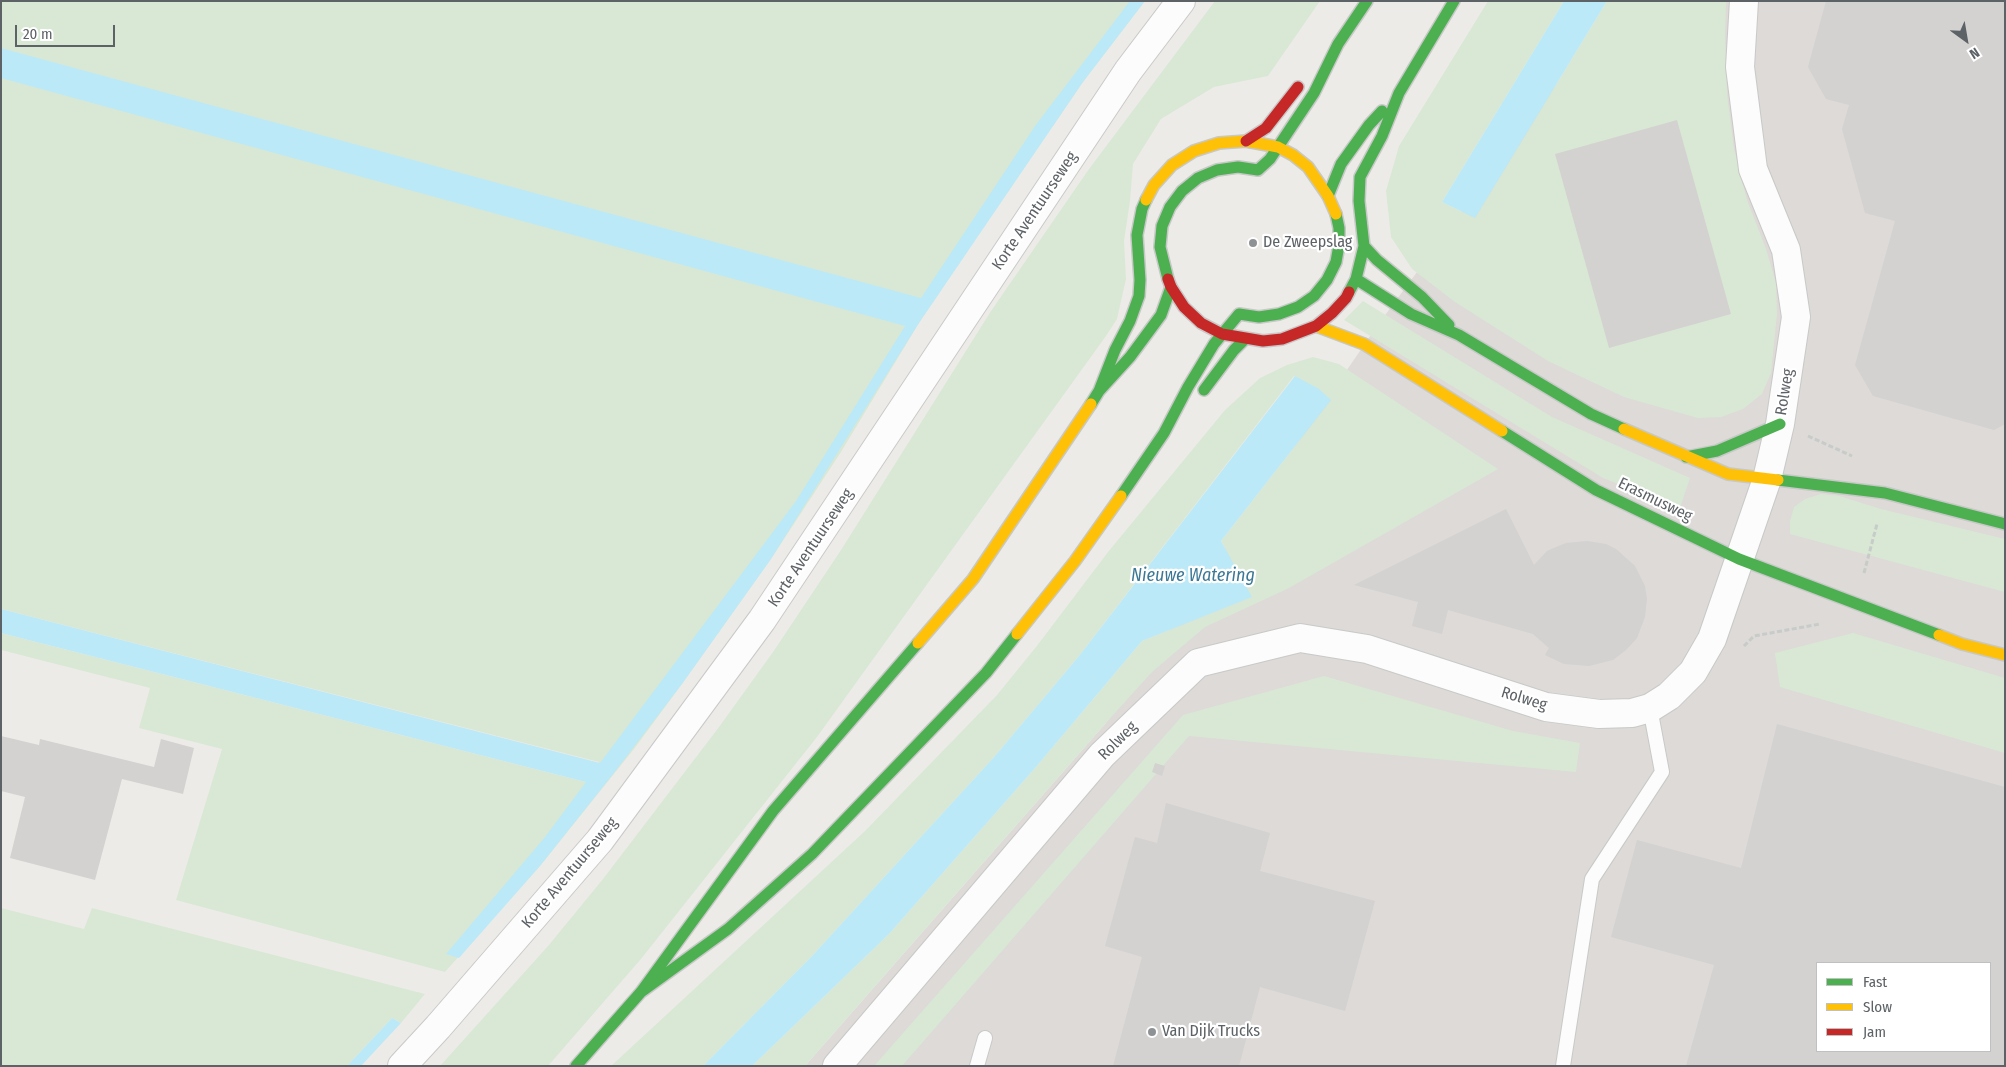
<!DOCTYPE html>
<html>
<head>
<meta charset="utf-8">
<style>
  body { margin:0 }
  #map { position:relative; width:2006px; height:1067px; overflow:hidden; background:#edebe8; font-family:"Fira Sans Condensed",sans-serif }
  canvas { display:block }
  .frame { position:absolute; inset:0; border:2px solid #5d6266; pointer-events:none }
  .legend { position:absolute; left:1816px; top:962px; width:175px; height:90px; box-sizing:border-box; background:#fff; border:1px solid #bec0c2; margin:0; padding:6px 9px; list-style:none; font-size:15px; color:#5d6266 }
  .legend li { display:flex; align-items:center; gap:10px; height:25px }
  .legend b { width:25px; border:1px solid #bec0c2 }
  .north { position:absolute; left:1941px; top:15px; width:50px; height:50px; -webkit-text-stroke:4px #fff; paint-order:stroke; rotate:148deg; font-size:14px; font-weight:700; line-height:20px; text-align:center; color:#5d6266 }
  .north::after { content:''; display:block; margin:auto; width:18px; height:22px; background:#5d6266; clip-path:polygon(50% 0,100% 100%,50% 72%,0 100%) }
  .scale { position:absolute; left:15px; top:25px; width:100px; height:22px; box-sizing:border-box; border:2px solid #5d6266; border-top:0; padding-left:6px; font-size:15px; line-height:18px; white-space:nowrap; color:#5d6266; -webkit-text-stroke:4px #fff; paint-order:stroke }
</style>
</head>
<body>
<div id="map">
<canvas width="2006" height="1067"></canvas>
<div class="frame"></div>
<ul class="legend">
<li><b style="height:6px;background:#4caf50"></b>Fast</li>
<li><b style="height:6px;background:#ffc107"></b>Slow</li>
<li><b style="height:6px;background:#c62828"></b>Jam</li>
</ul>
<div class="north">N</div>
<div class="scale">20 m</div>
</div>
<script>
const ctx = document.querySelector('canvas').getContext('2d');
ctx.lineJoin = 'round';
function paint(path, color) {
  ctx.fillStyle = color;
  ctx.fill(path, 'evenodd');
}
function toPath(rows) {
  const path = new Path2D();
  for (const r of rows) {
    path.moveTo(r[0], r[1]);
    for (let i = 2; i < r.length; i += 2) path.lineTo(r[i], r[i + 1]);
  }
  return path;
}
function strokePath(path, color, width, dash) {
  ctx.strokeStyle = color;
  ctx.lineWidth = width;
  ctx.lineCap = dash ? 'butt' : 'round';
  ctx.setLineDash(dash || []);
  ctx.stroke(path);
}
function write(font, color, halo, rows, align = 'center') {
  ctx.font = font + ' "Fira Sans Condensed",sans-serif';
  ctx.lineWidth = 4.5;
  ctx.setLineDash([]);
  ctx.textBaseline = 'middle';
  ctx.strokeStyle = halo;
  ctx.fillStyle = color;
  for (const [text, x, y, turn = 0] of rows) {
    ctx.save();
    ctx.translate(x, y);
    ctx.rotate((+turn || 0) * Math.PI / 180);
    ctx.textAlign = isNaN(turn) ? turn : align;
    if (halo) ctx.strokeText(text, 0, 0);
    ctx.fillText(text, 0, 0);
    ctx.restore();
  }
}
const industrial = toPath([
  [1618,1,2005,1,2005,1066,805,1066,1105,724,1377,326],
  [1817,963,1990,963,1990,1051,1817,1051]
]);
const green = toPath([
  [1,1,1145,1,1083,82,972,244,919,323,841,452,771,559,682,684,634,749,540,866,445,972,176,900,222,749,139,728,150,688,1,650,1,633,586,782,599,762,1,609],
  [1215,1,1320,1,1268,76,1214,87,1161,119,1133,164,1130,201,1124,241,1126,279,1117,319,1106,336,817,737,641,959,548,1066,440,1066,548,946,603,879,719,727,773,652,841,550,991,311,1089,169],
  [1488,1,1564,1,1442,202,1475,218,1607,1,1726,1,1725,36,1727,94,1734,149,1747,200,1766,249,1776,283,1777,314,1771,373,1762,394,1743,409,1721,417,1698,418,1624,397,1548,361,1455,302,1412,269,1391,237,1386,191,1399,146],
  [1363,301,1552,417,1690,478,1680,508,1603,478,1344,320],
  [1313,357,1339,364,1498,469,1289,588,1205,627,1152,672,1105,724,805,1066,752,1066,889,934,1036,767,1142,641,1251,597,1221,541,1331,400,1294,376,1079,656,995,756,812,956,703,1066,611,1066,865,831,997,695,1036,647,1108,552,1225,410,1260,378,1287,365],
  [1821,494,1839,496,1881,509,2005,539,2005,592,1790,534,1790,521,1794,507,1805,499],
  [1853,633,2005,678,2005,753,1780,687,1775,653],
  [1324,676,1513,731,1580,743,1576,772,1189,736,902,1066,874,1066,1183,715],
  [1,908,84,929,92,908,425,994,401,1023,392,1018,347,1066,1,1066]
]);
const water = toPath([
  [1130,1,1145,1,1083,82,919,323,771,559,682,684,614,773,540,866,459,958,446,954,545,837,586,782,1,633,1,609,600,763,796,501,905,326,1,78,1,48,921,298,1035,126],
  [1564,1,1607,1,1475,218,1442,202],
  [1295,376,1319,389,1331,400,1221,541,1252,597,1142,641,1036,767,889,934,752,1066,703,1066,812,956,995,756,1079,656],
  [392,1018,401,1023,361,1066,347,1066]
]);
const building = toPath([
  [1826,1,2005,1,2005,424,1994,430,1873,396,1855,365,1895,221,1865,213,1842,129,1849,105,1826,99,1808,67],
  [1677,120,1731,314,1609,348,1555,154],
  [1506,509,1534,565,1547,551,1556,547,1566,543,1587,541,1606,544,1616,549,1635,566,1645,586,1647,599,1645,617,1637,638,1626,650,1613,660,1589,666,1564,664,1545,655,1549,648,1533,634,1448,610,1442,634,1412,626,1418,602,1354,585],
  [1777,724,2005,787,2005,1066,1686,1066,1714,965,1611,937,1637,840,1741,868],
  [1817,963,1990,963,1990,1051,1817,1051],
  [1,736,39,745,40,739,154,767,161,739,194,748,183,794,122,779,95,880,10,858,25,797,1,791],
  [1155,763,1165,766,1162,776,1152,772],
  [1166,803,1270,833,1260,871,1375,901,1345,1011,1260,987,1239,1066,1113,1066,1142,957,1105,946,1135,837,1157,843]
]);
const path = toPath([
  [1808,436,1852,456],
  [1864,573,1877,524],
  [1744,646,1754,636,1820,624]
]);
const lane = toPath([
  [977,1066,985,1038],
  [1563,1066,1592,879,1662,772,1650,708]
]);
const street = toPath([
  [402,1066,438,1027,600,840,762,620,1128,71,1181,1],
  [837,1066,1102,755,1198,663,1300,638,1367,649,1546,707,1599,714,1632,713,1650,708,1669,696,1693,672,1712,639,1767,479,1780,424,1796,317,1786,250,1753,169,1740,67,1744,1]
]);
const fast = toPath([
  [1328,196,1341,164,1369,125,1382,111],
  [1364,246,1377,260,1422,297,1449,325],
  [1168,279,1160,247,1162,226,1170,207,1182,191,1198,178,1217,170,1238,167,1258,170,1270,159,1314,93,1338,44,1367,1],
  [1356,279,1411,314,1459,335,1591,414,1624,429],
  [1349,292,1356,279,1364,246,1359,201,1360,177,1382,136,1399,93,1454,1],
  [1204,390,1234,350,1245,339],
  [1099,391,1115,350,1130,321,1139,296,1140,280,1137,235,1142,209,1146,200],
  [1091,404,1099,391,1130,357,1161,315,1171,287],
  [1502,431,1596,490,1739,559,1939,635],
  [1686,457,1717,451,1780,424],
  [1778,480,1885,493,2005,524],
  [1121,496,1164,433,1188,387,1214,344,1239,314,1259,317,1279,314,1298,307,1314,296,1327,280,1336,262,1339,245,1339,228,1336,214],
  [641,992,728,929,812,854,986,673,1017,634],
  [576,1066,641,992,773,811,918,643]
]);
const slow = toPath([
  [1146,200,1154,185,1172,165,1194,151,1219,143,1246,141,1278,147,1293,155,1308,167,1328,196,1336,214],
  [1316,326,1364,344,1502,431],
  [1624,429,1728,474,1778,480],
  [1017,634,1075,561,1121,496],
  [1939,635,1962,644,2005,655],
  [918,643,973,579,1091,404]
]);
const jam = toPath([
  [1246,141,1266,128,1298,87],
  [1168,279,1171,287,1184,307,1201,323,1222,334,1263,341,1282,339,1316,326,1332,313,1346,298,1349,292]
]);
const markers = [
  [1253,243,5,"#8f9294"],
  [1152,1032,5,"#8f9294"]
];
const streetNames = [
  ["Korte Aventuurseweg",1035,211,-56],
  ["Rolweg",1785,392,-81],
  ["Erasmusweg",1655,500,26],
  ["Korte Aventuurseweg",811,548,-56],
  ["Rolweg",1524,699,17],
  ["Rolweg",1118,741,-45],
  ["Korte Aventuurseweg",570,873,-50]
];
const poiNames = [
  ["De Zweepslag",1263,243],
  ["Van Dijk Trucks",1162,1032]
];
const waterNames = [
  ["Nieuwe Watering",1193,576]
];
paint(industrial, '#dddad8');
paint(green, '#d9e8d4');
paint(water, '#bce9f7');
paint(building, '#d3d2d1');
strokePath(lane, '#c9c9c8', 16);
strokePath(street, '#c9c9c8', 30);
strokePath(fast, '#c7c8c7', 14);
strokePath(slow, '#c7c8c7', 14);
strokePath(jam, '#c7c8c7', 14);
strokePath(path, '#c7ccc9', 3, [5, 2.5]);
strokePath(lane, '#fcfcfc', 14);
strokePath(street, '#fcfcfc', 28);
strokePath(fast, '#4caf50', 11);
strokePath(slow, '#ffc107', 11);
strokePath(jam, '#c62828', 11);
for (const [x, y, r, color] of markers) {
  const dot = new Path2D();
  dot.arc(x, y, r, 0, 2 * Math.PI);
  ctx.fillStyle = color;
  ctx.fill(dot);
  strokePath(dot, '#fff', 2);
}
write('16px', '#5d6266', '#fff', streetNames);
write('16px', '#5d6266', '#fff', poiNames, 'left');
write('italic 18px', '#3b7896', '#fff', waterNames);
</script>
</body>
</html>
